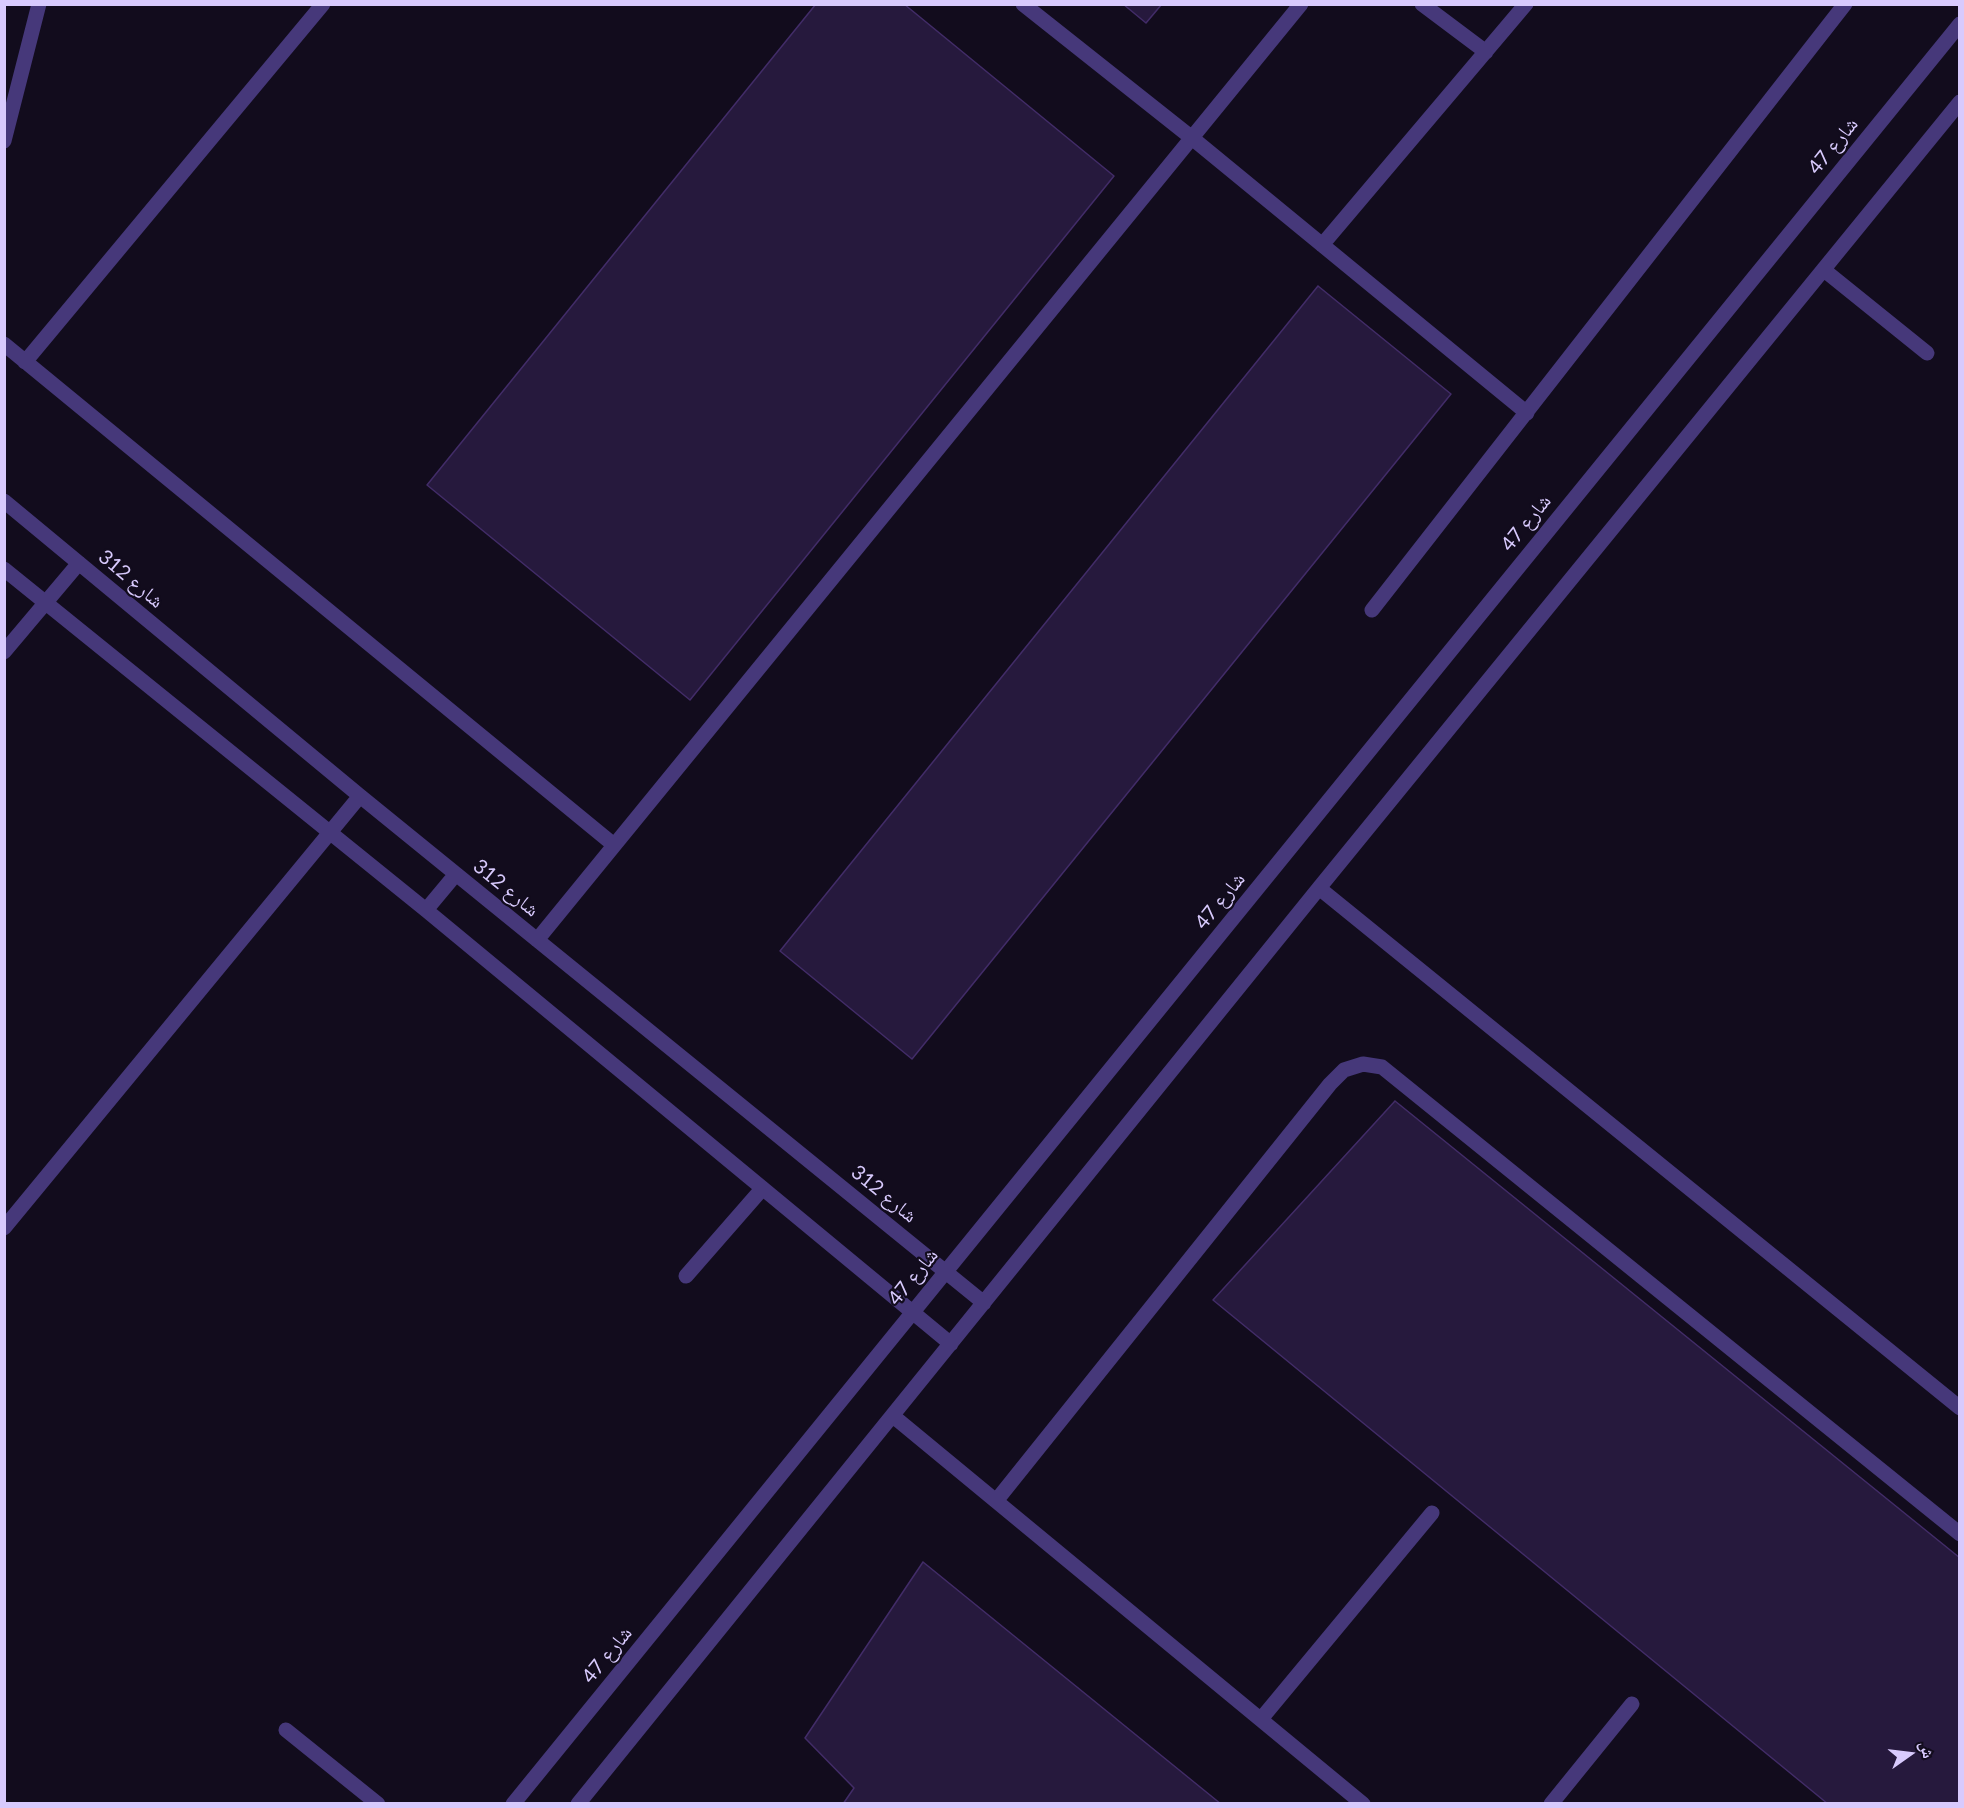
<!DOCTYPE html>
<html>
<head>
<meta charset="utf-8">
<style>
  body { margin:0 }
  #map { position:relative; width:1964px; height:1808px; overflow:hidden; background:#120c1d; font-family:Lato,"Noto Naskh Arabic",sans-serif }
  canvas { display:block }
  .frame { position:absolute; inset:0; border:6px solid #d8cafd; pointer-events:none }
  .north { position:absolute; left:1880px; top:1724px; width:60px; height:60px; -webkit-text-stroke:4px #120c1d; paint-order:stroke; rotate:76deg; font-size:16px; font-weight:700; line-height:24px; text-align:center; color:#d8cafd }
  .north::after { content:''; display:block; margin:auto; width:21px; height:27px; background:#d8cafd; clip-path:polygon(50% 0,100% 100%,50% 72%,0 100%) }
</style>
</head>
<body>
<div id="map">
<canvas width="1964" height="1808"></canvas>
<div class="frame"></div>
<div class="north">ش</div>
</div>
<script>
const ctx = document.querySelector('canvas').getContext('2d');
ctx.lineJoin = 'round';
function paint(path, color) {
  ctx.fillStyle = color;
  ctx.fill(path, 'evenodd');
}
function toPath(rows) {
  const path = new Path2D();
  for (const r of rows) {
    path.moveTo(r[0], r[1]);
    for (let i = 2; i < r.length; i += 2) path.lineTo(r[i], r[i + 1]);
  }
  return path;
}
function strokePath(path, color, width, dash) {
  ctx.strokeStyle = color;
  ctx.lineWidth = width;
  ctx.lineCap = dash ? 'butt' : 'round';
  ctx.setLineDash(dash || []);
  ctx.stroke(path);
}
function write(font, color, halo, rows, align = 'center') {
  ctx.font = font + ' Lato,"Noto Naskh Arabic",sans-serif';
  ctx.lineWidth = 4.5;
  ctx.setLineDash([]);
  ctx.textBaseline = 'middle';
  ctx.strokeStyle = halo;
  ctx.fillStyle = color;
  for (const [text, x, y, turn = 0] of rows) {
    ctx.save();
    ctx.translate(x, y);
    ctx.rotate((+turn || 0) * Math.PI / 180);
    ctx.textAlign = isNaN(turn) ? turn : align;
    if (halo) ctx.strokeText(text, 0, 0);
    ctx.fillText(text, 0, 0);
    ctx.restore();
  }
}
const building = toPath([
  [816,4,904,4,1114,176,690,700,427,485,816,4],
  [1123,4,1162,4,1146,23,1123,4],
  [1318,286,1451,394,912,1059,780,951,1318,286],
  [1395,1101,1960,1558,1960,1801,1957,1804,1828,1804,1213,1300,1395,1101],
  [923,1562,1221,1804,843,1804,854,1788,805,1738,923,1562]
]);
const minor = toPath([
  [1023,4,1192,138,1527,413],
  [1422,4,1486,52],
  [4,141,39,4],
  [1322,245,1526,4],
  [1824,270,1927,353],
  [4,344,614,845],
  [25,362,323,4],
  [4,501,360,796,984,1303],
  [4,569,426,910,951,1344],
  [1372,610,1845,4],
  [4,652,79,563],
  [1319,888,1960,1408],
  [426,910,456,874],
  [537,940,1301,4],
  [4,1228,360,796],
  [686,1276,762,1189],
  [893,1416,1363,1804],
  [996,1501,1330,1084,1344,1070,1363,1064,1382,1067,1960,1534],
  [1261,1719,1432,1513],
  [286,1730,378,1804],
  [513,1804,1960,24],
  [578,1804,1319,888,1960,102],
  [1551,1804,1632,1704]
]);
const streetNames = [
  ["شارع 47",1833,146,-51],
  ["شارع 47",1526,523,-51],
  ["شارع 312",131,579,40],
  ["شارع 312",506,888,39],
  ["شارع 47",1220,901,-51],
  ["شارع 312",884,1194,39],
  ["شارع 47",913,1277,-51],
  ["شارع 47",607,1655,-51]
];
paint(building, '#26193d');
strokePath(building, '#422c68', 1.5);
strokePath(minor, '#46387a', 15);
write('20px', '#d8cafd', '#120c1d', streetNames);
</script>
</body>
</html>
